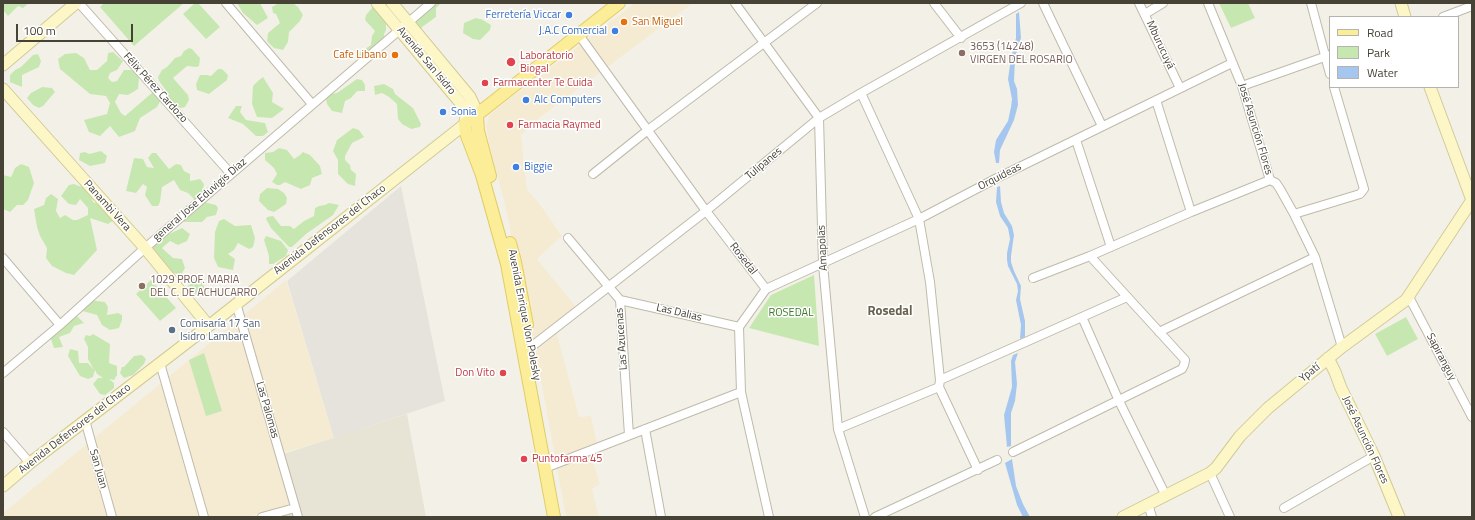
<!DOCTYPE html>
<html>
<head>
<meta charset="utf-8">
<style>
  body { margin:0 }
  #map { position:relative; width:1475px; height:520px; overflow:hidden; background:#f3f1e7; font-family:"Titillium Web",sans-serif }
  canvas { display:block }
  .frame { position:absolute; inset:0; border:4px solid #464236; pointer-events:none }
  .legend { position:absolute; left:1329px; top:16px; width:130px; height:72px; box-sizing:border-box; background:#fff; border:1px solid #b5b3af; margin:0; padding:5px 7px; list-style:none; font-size:12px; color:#464236 }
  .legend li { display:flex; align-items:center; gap:8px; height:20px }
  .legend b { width:20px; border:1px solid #b5b3af }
  .scale { position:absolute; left:16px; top:24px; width:117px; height:18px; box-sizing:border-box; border:2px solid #464236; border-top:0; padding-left:5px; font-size:12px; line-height:14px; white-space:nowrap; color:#464236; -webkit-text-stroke:3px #fff; paint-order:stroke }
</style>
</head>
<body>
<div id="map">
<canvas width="1475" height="520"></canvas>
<div class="frame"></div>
<ul class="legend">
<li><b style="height:5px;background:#fced98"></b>Road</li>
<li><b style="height:11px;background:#c7e7b1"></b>Park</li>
<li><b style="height:11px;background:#a5c7ef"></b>Water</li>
</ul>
<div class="scale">100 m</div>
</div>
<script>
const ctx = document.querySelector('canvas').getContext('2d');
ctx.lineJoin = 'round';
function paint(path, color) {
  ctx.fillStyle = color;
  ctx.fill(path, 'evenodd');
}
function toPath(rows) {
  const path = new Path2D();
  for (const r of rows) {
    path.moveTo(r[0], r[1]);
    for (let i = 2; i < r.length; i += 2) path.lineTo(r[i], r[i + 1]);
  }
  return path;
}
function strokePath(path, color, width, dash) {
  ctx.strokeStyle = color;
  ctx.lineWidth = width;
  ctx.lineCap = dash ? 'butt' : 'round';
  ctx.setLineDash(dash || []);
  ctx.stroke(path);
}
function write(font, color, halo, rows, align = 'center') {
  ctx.font = font + ' "Titillium Web",sans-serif';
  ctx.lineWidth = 3;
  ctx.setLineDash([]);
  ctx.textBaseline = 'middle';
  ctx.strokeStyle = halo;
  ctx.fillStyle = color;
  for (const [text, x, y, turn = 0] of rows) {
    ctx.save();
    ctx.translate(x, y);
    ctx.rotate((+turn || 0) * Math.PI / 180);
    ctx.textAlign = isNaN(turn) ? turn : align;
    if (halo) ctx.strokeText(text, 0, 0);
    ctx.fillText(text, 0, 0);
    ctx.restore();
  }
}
const residential = toPath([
  [407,414,426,517,254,517,290,506,277,456]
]);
const commercial = toPath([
  [635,3,693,3,542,116,521,135,527,190,539,203,562,236,537,259,577,308,555,326,579,417,591,416,600,458,593,461,600,484,592,489,599,517,566,517,542,386,505,204,489,144,486,126,490,114],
  [286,280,334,438,275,455,289,505,248,517,3,517,3,513]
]);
const industrial = toPath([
  [401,186,445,401,334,438,287,281]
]);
const green = toPath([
  [3,3,29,3,23,8,18,6,8,16,3,10],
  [104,3,184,3,134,46,100,7],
  [195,3,198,3,220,27,206,39,183,14],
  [237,3,260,3,268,18,257,25,243,13],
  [279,3,293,3,298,7,303,15,300,21,289,32,288,42,283,50,274,48,267,41,268,33,280,23,276,14,273,13,272,7],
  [436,3,441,3,436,8,436,17,422,27,420,34,415,31,414,19],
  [1219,3,1248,3,1255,18,1231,28],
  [372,8,379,8,386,19,386,30,384,34,385,39,358,60,356,55,371,45,372,36,375,31,365,20,366,15],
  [476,18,479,19,481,19,491,25,490,30,480,40,473,39,463,33,464,23],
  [189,48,192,49,200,58,199,66,196,67,187,66,173,78,188,95,189,100,185,107,181,108,170,104,165,89,159,81,158,77,162,70,167,67,175,58,181,56,184,51],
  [113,52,123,61,117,70,110,73,108,78,112,82,117,81,124,70,135,70,139,78,138,89,128,95,119,94,115,102,121,113,125,116,153,92,162,98,157,107,140,118,135,131,119,137,110,126,100,136,89,132,84,120,107,114,110,103,106,96,90,94,60,69,58,59,65,54,76,53,84,58,90,70,97,70,107,61,108,53],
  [38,54,41,61,39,67,22,75,22,87,10,82,10,75,15,70,21,67,33,55],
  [218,69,222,69,228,75,227,80,209,94,197,90,196,84,200,75,207,75,211,76],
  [263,77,273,93,272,102,284,109,272,118,257,117,252,104,253,86,258,81],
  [357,79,362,80,365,85,365,91,357,91,351,98,345,101,342,113,332,111,327,104,325,95,337,93],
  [384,84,393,89,395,94,413,108,421,124,420,127,411,129,402,124,398,119,397,105,396,103,389,97,382,93,375,95,374,86],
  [42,87,52,88,55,92,43,106,39,108,33,105,27,98,31,93],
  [236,106,242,106,240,112,246,120,265,123,268,132,263,136,256,136,243,124,228,118],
  [353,128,359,130,364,137,352,143,345,156,345,160,350,165,351,170,356,174,355,186,348,184,338,174,338,160,333,151,337,140],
  [279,148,287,150,294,159,300,155,303,152,310,155,320,166,322,174,312,178,310,185,301,189,285,182,280,185,277,185,272,182,277,174,274,168,265,160,265,153,273,152],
  [101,151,107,156,105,163,90,166,79,160,80,153,85,152,89,154],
  [152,153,156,153,169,169,176,164,181,165,184,171,190,174,190,181,200,179,204,184,202,197,195,200,188,193,180,190,174,180,162,187,160,202,158,206,152,206,145,195,147,187,143,184,136,193,126,191,134,158,143,159,147,167,154,168,148,158],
  [21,164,29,167,34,183,28,200,23,205,17,205,10,212,3,209,3,175,11,177,15,168],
  [74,184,89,190,93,202,107,208,114,220,108,224,90,218,97,250,74,275,66,273,52,266,46,258,47,248,40,236,37,227,34,209,44,205,46,198,51,194,58,199,56,211,60,218,65,215,73,220,77,220,88,215,88,208,80,199,76,205,69,204,61,196,69,185],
  [267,188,278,189,284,193,287,198,286,204,274,212,268,210,259,201,260,194],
  [204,202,216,205,218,208,216,215,207,217,202,222,183,222,191,210],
  [329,203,339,205,333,215,306,234,292,247,289,247,271,228,266,219,267,217,273,216,281,226,290,226,294,229,304,221,314,216,315,208,319,206,325,205],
  [224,219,235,226,251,225,255,238,253,247,249,249,238,243,234,250,228,254,235,259,233,270,218,267,214,258,215,232,219,221],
  [182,228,190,234,187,241,178,245,170,241,162,248,173,258,182,259,185,268,181,275,170,272,153,250,153,246,163,234,169,234],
  [266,236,281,241,288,250,286,256,273,264,269,264,269,256,264,240],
  [814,275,819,346,749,328,771,295],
  [197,276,201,276,206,293,194,296,190,293,188,284],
  [151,280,176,308,160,321,136,294],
  [88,300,105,302,108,307,107,315,118,313,122,315,122,320,119,328,110,330,102,325,97,315,79,310],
  [73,315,77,316,84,323,74,326,70,333,59,337,63,347,54,348,50,336],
  [1406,317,1418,339,1387,356,1375,334],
  [93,334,110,344,109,363,117,366,117,375,114,380,109,379,114,383,114,388,105,395,100,394,93,384,98,378,103,378,97,374,95,370,93,377,88,379,80,376,68,356,70,349,78,351,79,363,88,363,94,370,88,359,88,347,84,339,86,335,90,336],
  [204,353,222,411,206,416,189,360],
  [142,355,146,359,144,364,133,375,124,378,120,373,122,367,124,367,134,356]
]);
const water = toPath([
  [1019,12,1021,38,1015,58,1014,81,1017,89,1018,105,1014,120,1000,150,999,163,996,163,994,152,996,140,1008,121,1011,107,1012,99,1008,79,1011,58,1016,38,1016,14],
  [1000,186,1001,202,1004,213,1012,226,1014,235,1011,256,1011,262,1014,271,1021,286,1020,299,1025,321,1025,337,1020,339,1021,325,1016,300,1018,291,1017,284,1008,266,1007,260,1007,253,1010,239,1008,228,1000,216,996,202,997,187],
  [1018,353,1015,362,1017,384,1015,401,1011,413,1011,446,1007,447,1004,415,1012,387,1011,361,1013,355],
  [1012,459,1016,486,1023,504,1030,517,1023,517,1017,505,1005,463]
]);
const street = toPath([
  [79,3,231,174],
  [226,3,312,104],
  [735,3,819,118,823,264,838,429,865,517],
  [934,3,961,38],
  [1043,3,1102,126],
  [1139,3,1180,88],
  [1208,3,1242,86,1270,180,1276,183,1280,189,1294,214,1315,257,1342,347],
  [1311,3,1330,74],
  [1145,14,1163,3],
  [1443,17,1472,6],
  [579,35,706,211,766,289],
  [1242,86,1330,55],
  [861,93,919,219,930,282,940,380,939,387,978,470],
  [1156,100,1191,212],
  [1076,140,1111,247],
  [593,174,648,130,817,3],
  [1294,214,1360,194,1364,189,1334,87],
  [568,238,620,300,629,435],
  [3,258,60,325],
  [1033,278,1090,256,1191,212,1270,180],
  [766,289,919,219,997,178,1232,63],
  [766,289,739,327,741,392,769,517],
  [1409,297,1472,417],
  [620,300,739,327],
  [236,303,298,517],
  [1082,317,1119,401,1166,496],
  [1159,332,1315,257],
  [523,349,531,347,706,211,819,118,861,93,1021,3],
  [160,363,204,517],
  [3,373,60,325,145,248,431,3],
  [940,380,1127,297],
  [85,420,112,517],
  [645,429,661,517],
  [838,429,939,387],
  [3,432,30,463],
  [1013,452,1182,369,1184,365,1185,360,1090,256],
  [545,468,741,392],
  [1210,473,1230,517],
  [1148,504,1152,517],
  [1284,508,1374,456],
  [262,517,295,508],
  [875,517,997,460]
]);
const secondary = toPath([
  [392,3,470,97,477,112,477,116],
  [1401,3,1405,17],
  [3,65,76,3],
  [1430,87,1472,200],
  [3,89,145,248,208,325],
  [1328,358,1335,372,1341,388,1374,456,1399,517],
  [3,486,30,463,215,321,465,124,466,114,463,106,377,3],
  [1123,517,1210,473,1216,468,1240,436,1268,408,1342,347,1406,300,1472,200]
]);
const primary = toPath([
  [477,116,478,131,490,176],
  [510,243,515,262,527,325],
  [554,517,507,264,482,175,466,133,465,124,619,3]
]);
const markers = [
  [569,15,4,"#3f7fe0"],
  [624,22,4,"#e8710a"],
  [615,31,4,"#3f7fe0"],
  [962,53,4,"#8d6e63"],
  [395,55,4,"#e8710a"],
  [511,62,5,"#e0444e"],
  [485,83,4,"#e0444e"],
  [526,100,4,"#3f7fe0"],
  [443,112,4,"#3f7fe0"],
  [510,125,4,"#e0444e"],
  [516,167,4,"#3f7fe0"],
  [142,286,4,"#8d6e63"],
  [172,330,4,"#5c6f8a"],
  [503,373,4,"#e0444e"],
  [524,459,4,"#e0444e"]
];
const shopNames = [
  ["Ferretería Viccar",561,15,"right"],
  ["J.A.C Comercial",607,31,"right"],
  ["Alc Computers",534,100],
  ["Sonia",451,112],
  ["Biggie",524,167]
];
const foodNames = [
  ["San Miguel",632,22],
  ["Cafe Libano",387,55,"right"]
];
const streetNames = [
  ["Mburucuyá",1160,45,65],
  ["Avenida San Isidro",426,61,50],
  ["Félix Pérez Cardozo",155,88,48],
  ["José Asunción Flores",1255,129,73],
  ["Tulipanes",764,164,-40],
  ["Orquideas",1000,177,-27],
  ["general Jose Eduvigis Diaz",200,200,-41],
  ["Panambi Vera",107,206,48],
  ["Avenida Defensores del Chaco",330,230,-38],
  ["Amapolas",823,248,-93],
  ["Rosedal",743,259,52],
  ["Las Dalias",679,313,13],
  ["Avenida Enrique Von Polesky",524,315,79],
  ["Las Azucenas",622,339,-94],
  ["Sapiranguy",1441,357,62],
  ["Ypatí",1310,373,-39],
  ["Las Palomas",267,410,74],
  ["Avenida Defensores del Chaco",75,429,-38],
  ["José Asunción Flores",1365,440,65],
  ["San Juan",98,469,74]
];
const educationNames = [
  ["3653 (14248)",970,47],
  ["VIRGEN DEL ROSARIO",970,60],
  ["1029 PROF. MARIA",150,280],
  ["DEL C. DE ACHUCARRO",150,293]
];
const healthNames = [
  ["Laboratorio",520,56],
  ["Biogal",520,69],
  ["Farmacenter Te Cuida",493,83],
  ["Farmacia Raymed",518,125],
  ["Don Vito",495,373,"right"],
  ["Puntofarma 45",532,459]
];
const parkNames = [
  ["ROSEDAL",791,313]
];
const serviceNames = [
  ["Comisaría 17 San",180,324],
  ["Isidro Lambare",180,337]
];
const quarterNames = [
  ["Rosedal",890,312]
];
paint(residential, '#e7e4d6');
paint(commercial, '#f5ebd3');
paint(industrial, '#e6e3dc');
paint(green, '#c7e7b1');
paint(water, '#a5c7ef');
strokePath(street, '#bfbaaa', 10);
strokePath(secondary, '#d2ca98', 13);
strokePath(primary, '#e1cd67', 14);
strokePath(street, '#fff', 8);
strokePath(secondary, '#fdf7c7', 11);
strokePath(primary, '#fced98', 12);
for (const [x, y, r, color] of markers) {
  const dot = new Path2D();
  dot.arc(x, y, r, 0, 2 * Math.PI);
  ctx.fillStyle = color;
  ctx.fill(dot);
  strokePath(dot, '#fff', 1.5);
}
write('11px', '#366cbe', '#fff', shopNames, 'left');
write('11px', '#c56008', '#fff', foodNames, 'left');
write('11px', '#464236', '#fff', streetNames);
write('11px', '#785e54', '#fff', educationNames, 'left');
write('11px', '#be3a42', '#fff', healthNames, 'left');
write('11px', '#3d772a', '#fff', parkNames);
write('11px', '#4e5e75', '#fff', serviceNames, 'left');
write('bold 13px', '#69624e', '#fff', quarterNames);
</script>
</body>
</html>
